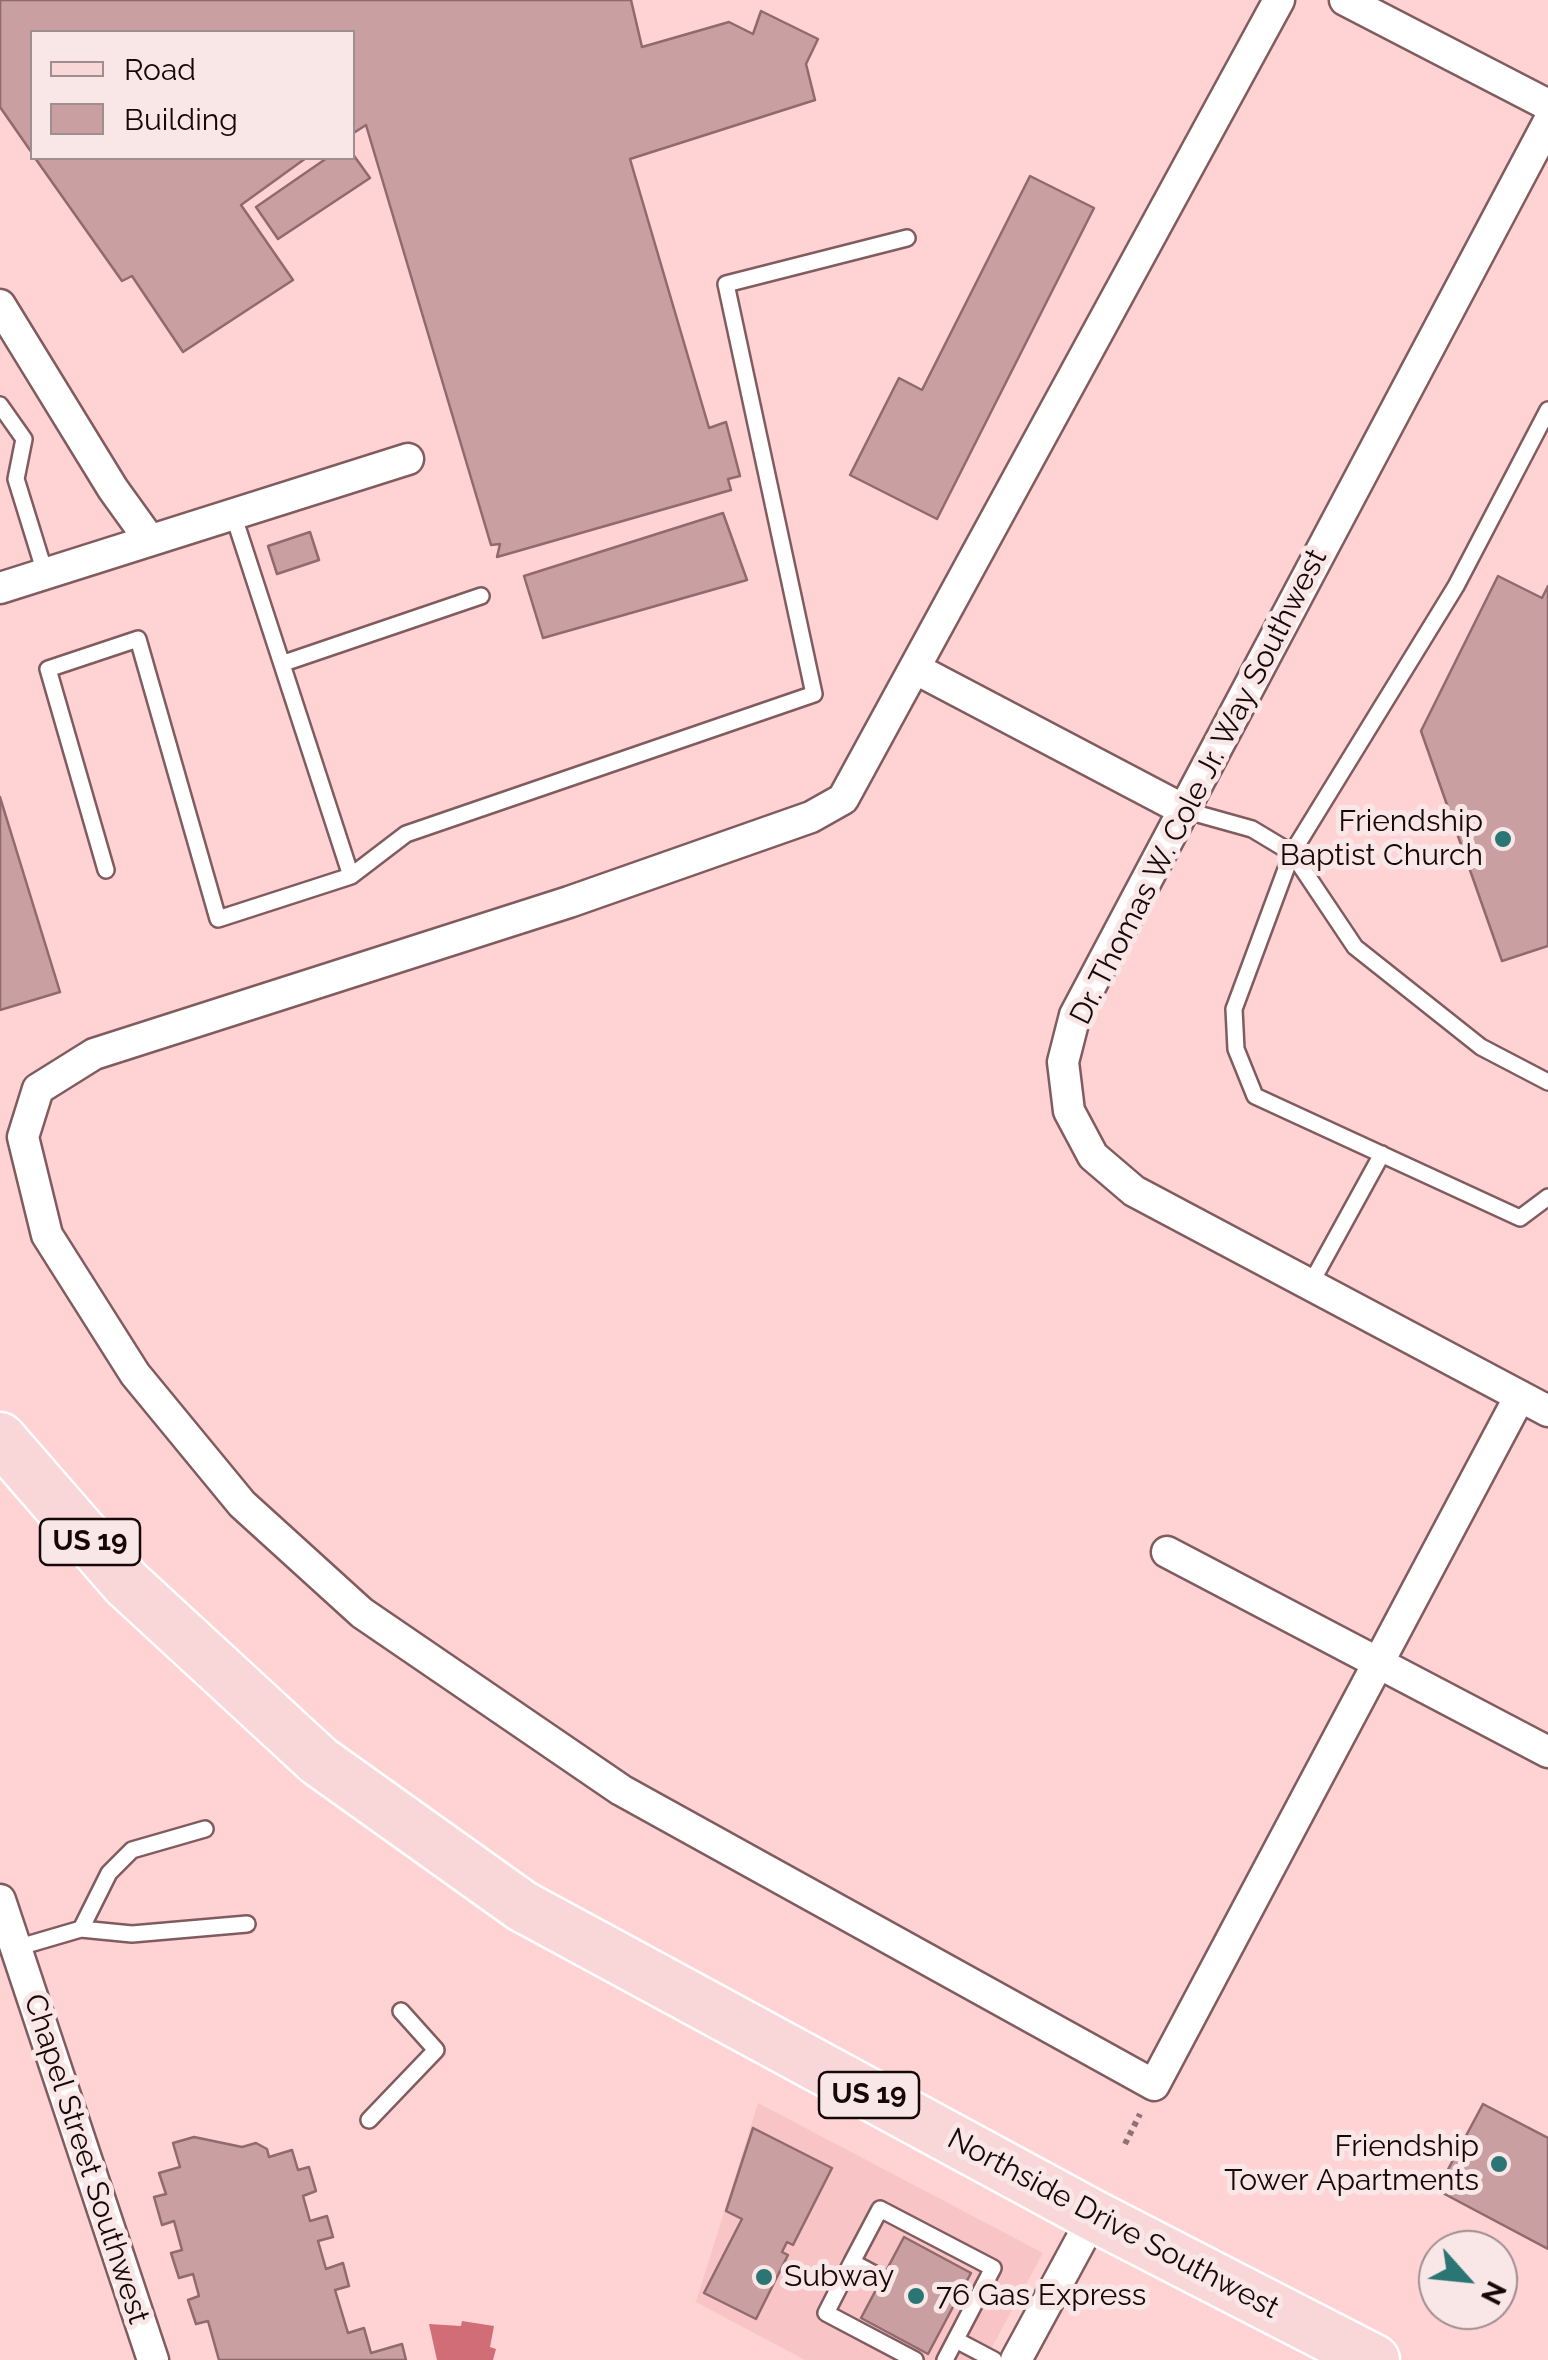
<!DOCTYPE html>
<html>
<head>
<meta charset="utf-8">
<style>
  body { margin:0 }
  #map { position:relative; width:1548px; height:2360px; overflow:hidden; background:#ffd2d4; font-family:Raleway,sans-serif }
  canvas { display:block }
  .legend { position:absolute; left:30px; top:30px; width:325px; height:130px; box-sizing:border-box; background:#f9e7e8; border:2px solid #9e8e8f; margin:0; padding:12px 18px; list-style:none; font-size:30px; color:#160809 }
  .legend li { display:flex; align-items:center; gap:20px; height:50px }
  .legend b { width:50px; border:2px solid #9e8e8f }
  .north { position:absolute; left:1418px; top:2230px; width:100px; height:100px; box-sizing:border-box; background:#f9e7e8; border:2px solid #9e8e8f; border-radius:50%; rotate:117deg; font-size:28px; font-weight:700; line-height:40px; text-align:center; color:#160809 }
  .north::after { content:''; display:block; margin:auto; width:35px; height:45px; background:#2b7575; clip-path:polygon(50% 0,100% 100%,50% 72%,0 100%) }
</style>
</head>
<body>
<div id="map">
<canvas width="1548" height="2360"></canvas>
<ul class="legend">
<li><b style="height:12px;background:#f9d7d9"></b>Road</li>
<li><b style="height:28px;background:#c99fa1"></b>Building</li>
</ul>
<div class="north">N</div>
</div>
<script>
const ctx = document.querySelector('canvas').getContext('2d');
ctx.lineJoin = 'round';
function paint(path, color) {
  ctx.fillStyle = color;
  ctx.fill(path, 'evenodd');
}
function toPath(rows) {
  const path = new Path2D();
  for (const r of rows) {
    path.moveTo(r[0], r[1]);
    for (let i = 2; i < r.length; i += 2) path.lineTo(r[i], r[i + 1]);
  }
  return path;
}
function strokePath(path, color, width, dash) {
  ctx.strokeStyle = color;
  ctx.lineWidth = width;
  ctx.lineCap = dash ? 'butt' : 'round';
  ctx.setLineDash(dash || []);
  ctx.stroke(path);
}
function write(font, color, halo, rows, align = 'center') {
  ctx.font = font + ' Raleway,sans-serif';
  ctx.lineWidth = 10;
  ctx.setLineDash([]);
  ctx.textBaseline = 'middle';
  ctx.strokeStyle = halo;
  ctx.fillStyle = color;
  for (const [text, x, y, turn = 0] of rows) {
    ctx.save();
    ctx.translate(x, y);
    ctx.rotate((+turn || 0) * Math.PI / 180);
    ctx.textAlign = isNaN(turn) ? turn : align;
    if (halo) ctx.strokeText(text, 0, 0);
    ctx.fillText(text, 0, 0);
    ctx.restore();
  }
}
const built = toPath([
  [758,2103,1043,2253,985,2360,805,2360,696,2302]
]);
const water = toPath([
  [462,2321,494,2326,490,2347,496,2349,493,2360,437,2360,429,2324,461,2326]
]);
const building = toPath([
  [0,0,631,0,642,47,729,22,753,34,761,11,818,39,806,64,815,100,630,159,709,428,726,422,740,476,728,479,731,490,497,557,500,544,491,545,366,125,352,134,352,32,32,32,32,153,0,107,0,0],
  [352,153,370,178,278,239,256,207,327,158,352,158,352,153],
  [35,158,306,158,241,205,293,280,183,352,132,276,122,281,35,158],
  [1030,176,1094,208,937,519,850,475,899,378,922,390,1030,176],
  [723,513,747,580,543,638,524,576,723,513],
  [310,532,319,560,277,574,268,546,310,532],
  [1498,576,1542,598,1548,586,1548,946,1502,961,1421,731,1498,576],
  [0,797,60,992,0,1010,0,797],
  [1483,2104,1548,2138,1548,2249,1437,2190,1483,2104],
  [753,2128,832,2168,793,2245,787,2242,782,2252,788,2255,756,2319,704,2293,742,2219,726,2211,753,2128],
  [194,2137,242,2147,256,2143,267,2149,269,2157,292,2150,298,2170,309,2167,316,2191,303,2196,310,2221,327,2216,333,2237,318,2241,326,2269,343,2263,349,2286,335,2290,348,2333,364,2328,371,2353,402,2344,406,2360,219,2360,208,2321,196,2324,188,2300,199,2296,193,2274,179,2278,171,2253,182,2250,174,2221,162,2225,154,2197,166,2194,159,2173,180,2167,173,2143,194,2137],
  [904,2237,971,2273,928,2354,861,2318,904,2237]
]);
const path = toPath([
  [1125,2144,1140,2114]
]);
const lane = toPath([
  [0,405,24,439,16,479,46,576],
  [1548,410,1456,586,1292,853,1234,1009,1236,1049,1255,1096,1520,1218,1548,1197],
  [284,663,481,596],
  [1184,810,1252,829,1292,853,1355,947,1481,1047,1548,1082],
  [106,870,48,669,138,639,218,919,351,876,233,514],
  [351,876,406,834,814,694,726,284,907,238],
  [1310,1285,1382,1154],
  [81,1929,109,1873,132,1850,205,1829],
  [16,1948,81,1929,132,1934,247,1924],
  [369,2120,436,2050,401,2011],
  [852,2262,826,2313,915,2360],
  [882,2278,852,2262,880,2209,993,2268,945,2360],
  [956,2340,994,2360]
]);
const street = toPath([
  [1279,0,843,799,811,817,569,902,94,1054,38,1089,23,1137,47,1235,135,1374,242,1504,362,1613,621,1790,1154,2085,1520,1396],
  [1345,0,1548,105],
  [1548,123,1075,1015,1063,1062,1069,1111,1093,1156,1134,1191,1548,1411],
  [0,305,113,489,149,539],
  [0,588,408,459],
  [916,669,1184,810],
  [1167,1552,1548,1752],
  [0,1900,153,2360],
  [1016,2360,1094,2216]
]);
const primary = toPath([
  [0,1438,126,1583,319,1761,522,1906,1094,2216,1374,2360]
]);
const markers = [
  [1503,839,10,"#2b7575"],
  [1499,2164,10,"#2b7575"],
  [764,2277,10,"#2b7575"],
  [916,2296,10,"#2b7575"]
];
const shields = [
  [90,1542,100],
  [869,2095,100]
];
const shieldNames = [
  ["US 19",90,1542],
  ["US 19",869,2095]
];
const streetNames = [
  ["Dr. Thomas W. Cole Jr. Way Southwest",1199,787,-63],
  ["Chapel Street Southwest",86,2159,72],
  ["Northside Drive Southwest",1113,2224,28]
];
const poiNames = [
  ["Friendship",1483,822],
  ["Baptist Church",1483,856],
  ["Friendship",1479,2147],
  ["Tower Apartments",1479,2181],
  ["Subway",784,2277,"left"],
  ["76 Gas Express",936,2296,"left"]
];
paint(built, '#f8c4c6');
paint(water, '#d16d76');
paint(building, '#c99fa1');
strokePath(building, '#906a6c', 2.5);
strokePath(lane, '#815c5e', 20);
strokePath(street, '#815c5e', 35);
strokePath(primary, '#fff', 55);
strokePath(path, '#907274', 6, [5, 5]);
strokePath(lane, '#fff', 15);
strokePath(street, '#fff', 30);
strokePath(primary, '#f9d7d9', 50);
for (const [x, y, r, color] of markers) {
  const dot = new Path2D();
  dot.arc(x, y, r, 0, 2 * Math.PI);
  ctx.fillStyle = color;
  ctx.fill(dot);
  strokePath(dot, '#f9e7e8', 4);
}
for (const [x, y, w] of shields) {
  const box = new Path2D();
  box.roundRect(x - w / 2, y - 23, w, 46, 8);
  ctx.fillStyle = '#f9e7e8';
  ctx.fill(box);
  strokePath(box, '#160809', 2.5);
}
write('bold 28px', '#160809', null, shieldNames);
write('30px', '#160809', '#f9e7e8', streetNames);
write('30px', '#160809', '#f9e7e8', poiNames, 'right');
</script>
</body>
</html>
